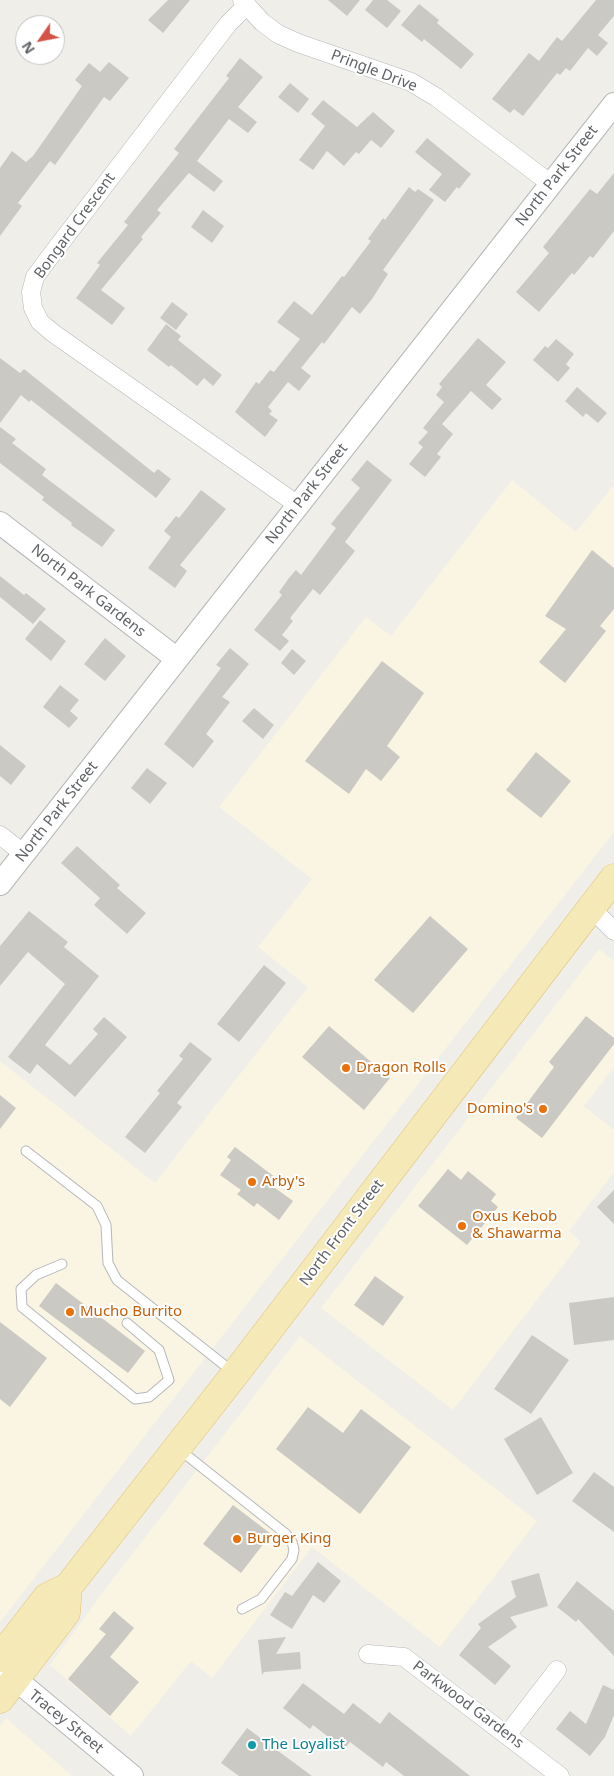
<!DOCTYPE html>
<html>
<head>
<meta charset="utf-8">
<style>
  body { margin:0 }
  #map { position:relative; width:614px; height:1776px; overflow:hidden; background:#efeee8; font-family:"Noto Sans",sans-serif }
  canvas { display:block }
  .north { position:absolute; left:15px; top:15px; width:50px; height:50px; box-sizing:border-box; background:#fff; border:1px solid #bfc1c2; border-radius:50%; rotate:237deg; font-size:14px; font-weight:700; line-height:20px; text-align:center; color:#5f6366 }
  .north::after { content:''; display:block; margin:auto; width:18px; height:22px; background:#d55249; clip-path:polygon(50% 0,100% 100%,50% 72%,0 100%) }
</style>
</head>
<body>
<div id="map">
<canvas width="614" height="1776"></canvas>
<div class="north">N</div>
</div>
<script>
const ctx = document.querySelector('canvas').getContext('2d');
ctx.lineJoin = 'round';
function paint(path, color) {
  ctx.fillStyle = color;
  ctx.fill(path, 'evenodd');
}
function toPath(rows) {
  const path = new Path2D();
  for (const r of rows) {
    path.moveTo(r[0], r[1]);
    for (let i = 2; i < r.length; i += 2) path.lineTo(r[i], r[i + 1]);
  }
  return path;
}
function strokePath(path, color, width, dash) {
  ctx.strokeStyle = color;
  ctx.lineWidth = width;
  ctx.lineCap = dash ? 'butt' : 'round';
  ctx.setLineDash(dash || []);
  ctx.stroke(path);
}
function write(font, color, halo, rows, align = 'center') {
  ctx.font = font + ' "Noto Sans",sans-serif';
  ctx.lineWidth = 4;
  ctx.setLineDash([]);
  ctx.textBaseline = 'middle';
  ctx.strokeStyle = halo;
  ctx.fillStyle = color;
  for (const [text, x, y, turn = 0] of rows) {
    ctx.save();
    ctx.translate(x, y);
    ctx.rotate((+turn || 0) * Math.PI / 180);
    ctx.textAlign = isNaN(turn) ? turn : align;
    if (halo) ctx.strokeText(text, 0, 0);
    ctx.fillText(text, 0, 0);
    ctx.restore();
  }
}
const commercial = toPath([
  [512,480,576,532,614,485,614,832,0,1622,0,1061,155,1183,308,987,258,947,312,879,219,807,366,617,391,636],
  [599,949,614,961,614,1067,584,1106,614,1130,614,1172,569,1231,581,1242,453,1410,321,1308],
  [300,1336,537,1521,440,1647,312,1547,212,1678,191,1661,131,1736,50,1665,103,1592],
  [6,1718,72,1776,0,1776,0,1725]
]);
const building = toPath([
  [168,0,190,0,163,33,148,20],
  [328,0,360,0,347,16],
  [373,0,387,0,401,11,387,28,365,10],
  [596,0,614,0,614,16,598,35,608,43,597,56,588,48,570,71,566,68,560,75,557,73,523,116,514,109,510,113,492,99,529,53,539,61,557,37,562,41],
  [419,4,439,20,437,23,474,54,461,69,424,39,422,42,401,25],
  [240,58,263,77,238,107,257,122,248,133,229,119,197,161,223,181,214,192,189,173,157,210,161,213,141,237,143,239,101,290,125,308,112,325,76,298,100,265,97,263,128,225,124,222,179,153,174,149,229,78,226,76],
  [109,62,129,78,110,101,104,97,55,165,50,161,18,203,22,206,0,236,0,168,12,151,26,162,33,156,82,86,75,80,89,63,100,72],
  [290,83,309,99,298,113,278,97],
  [323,100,357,127,373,112,395,131,381,148,371,140,359,154,356,152,344,166,327,151,313,170,299,160,325,126,311,114],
  [427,138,471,174,459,189,457,187,445,202,429,190,442,174,415,152],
  [614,173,614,231,593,258,590,256,574,275,572,273,539,312,516,292,549,253,543,247,590,189,597,194],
  [409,187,415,192,418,189,434,200,383,270,388,274,372,299,360,314,352,307,324,344,322,342,301,368,311,376,299,391,288,382,268,407,272,411,269,414,278,420,265,437,235,412,256,382,259,384,270,370,274,372,300,339,277,322,294,301,312,315,342,276,344,277,371,241,368,239,383,218,385,220],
  [203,210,224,226,212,243,191,227],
  [172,302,188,314,176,330,160,318],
  [166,324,181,336,178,340,222,375,213,386,204,378,197,386,171,365,169,367,147,350],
  [478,338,506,362,486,385,502,399,492,410,471,391,442,424,453,434,437,454,441,457,425,477,409,464,423,447,418,443,428,432,423,428,444,402,436,395,442,387,439,384],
  [556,339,574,354,566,364,570,368,558,382,533,360,545,346,548,348],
  [0,358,20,373,24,369,154,473,158,469,171,479,156,498,31,400,29,402,21,395,0,423],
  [577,387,607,413,598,423,586,413,583,417,565,401],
  [0,427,16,439,12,443,46,469,42,475,115,530,102,547,71,525,72,523,42,500,44,497,0,463],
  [367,460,392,480,345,542,355,551,320,595,313,589,290,618,293,621,282,635,289,641,280,651,254,630,282,595,279,592,289,578,296,570,301,575,336,528,331,524,360,488,351,480],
  [201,490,226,509,180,565,187,571,175,588,148,568,171,537,164,531,176,516,179,518],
  [592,550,614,568,614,609,600,626,606,631,565,683,539,662,566,629,545,616],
  [0,576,24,595,26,593,46,609,33,624,0,597],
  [40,620,66,641,51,661,25,639],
  [105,638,126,656,105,681,84,664],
  [230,648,249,664,222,697,230,702,206,734,214,741,193,768,164,744,221,668,216,665],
  [292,649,306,661,294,675,281,663],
  [382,661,424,693,387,746,400,757,381,781,366,769,349,794,305,761],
  [60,685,79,700,70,711,78,718,69,728,43,707],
  [254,708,274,725,263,739,242,721],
  [0,745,26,766,11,785,0,776],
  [536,752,571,781,541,818,506,790],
  [147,768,167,783,150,804,131,788],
  [77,846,120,885,117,888,146,913,127,934,94,905,100,898,61,863],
  [29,911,68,942,64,947,99,976,45,1045,70,1065,98,1034,93,1029,104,1017,127,1037,75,1097,37,1064,30,1074,8,1057,65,984,28,952,0,986,0,946],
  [430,916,468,949,413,1013,374,980],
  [264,965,286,983,239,1042,217,1024],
  [586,1016,614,1038,614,1044,542,1138,516,1118,554,1067,549,1062],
  [329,1026,390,1078,364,1110,302,1057],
  [190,1042,212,1059,177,1103,182,1107,145,1153,125,1137,160,1093,157,1091,183,1059,179,1056],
  [0,1095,16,1108,0,1129],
  [235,1147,276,1178,271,1185,293,1201,279,1220,257,1203,254,1207,237,1194,241,1190,220,1175,231,1160,227,1157],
  [448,1169,461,1180,468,1171,496,1194,491,1201,498,1207,467,1245,418,1206],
  [614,1190,614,1224,597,1207],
  [375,1276,404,1297,383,1326,354,1305],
  [56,1283,145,1351,128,1373,39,1306],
  [614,1297,614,1340,574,1345,569,1303],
  [0,1322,47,1358,10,1407,0,1399],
  [532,1335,569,1360,531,1414,494,1389],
  [308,1407,343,1433,361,1409,411,1447,360,1514,276,1449],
  [541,1417,573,1473,537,1495,504,1439],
  [594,1472,614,1487,614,1532,572,1501],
  [233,1505,271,1534,241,1573,203,1544],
  [318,1562,341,1581,324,1603,313,1595,292,1629,270,1615,285,1592,292,1596],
  [539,1573,548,1606,510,1617,517,1627,488,1647,511,1666,495,1685,459,1655,481,1628,478,1624,516,1597,511,1581],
  [577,1581,614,1611,614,1656,578,1619,576,1622,557,1607],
  [114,1611,134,1628,110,1657,139,1682,110,1716,68,1679,106,1634,99,1629],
  [286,1637,276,1654,300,1652,301,1669,264,1672,262,1675,258,1640],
  [303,1683,344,1714,353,1703,380,1724,389,1712,470,1776,404,1776,386,1762,383,1767,350,1742,344,1749,313,1725,310,1729,283,1708],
  [603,1685,614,1690,614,1715,605,1737,590,1756,556,1729,570,1711,586,1724],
  [247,1728,312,1776,239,1776,221,1763]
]);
const service = toPath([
  [26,1151,97,1206,106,1225,108,1263,117,1280,233,1372],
  [62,1264,36,1275,21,1289,22,1307,135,1399,149,1397,169,1380,159,1350,127,1323],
  [180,1450,286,1534,292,1542,294,1550,292,1559,261,1599,242,1609]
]);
const minor = toPath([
  [242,0,262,22,278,34,298,43,411,82,436,97,551,184],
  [246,6,228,24,46,262,35,277,31,292,33,308,40,322,53,333,298,505],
  [0,835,24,854],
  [591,908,614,931],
  [368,1654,404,1657,560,1776],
  [507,1735,557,1670]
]);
const tertiary = toPath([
  [0,523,177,659],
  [0,884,614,104],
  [2,1668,132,1776]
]);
const primary = toPath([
  [0,1658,47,1597,68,1587,235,1374,614,878],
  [0,1699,66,1613,68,1587]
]);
const markers = [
  [346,1068,5,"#e8710a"],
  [543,1109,5,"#e8710a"],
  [252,1182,5,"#e8710a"],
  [462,1226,5,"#e8710a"],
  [70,1312,5,"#e8710a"],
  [237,1539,5,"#e8710a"],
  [252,1745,5,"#0f9aa8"]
];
const streetNames = [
  ["Pringle Drive",374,71,21],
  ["North Park Street",557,176,-52],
  ["Bongard Crescent",75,226,-54],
  ["North Park Street",307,494,-52],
  ["North Park Gardens",88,591,38],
  ["North Park Street",57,812,-52],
  ["North Front Street",342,1233,-53],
  ["Parkwood Gardens",468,1705,37],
  ["Tracey Street",66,1722,39]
];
const foodNames = [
  ["Dragon Rolls",356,1068],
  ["Domino's",533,1109,"right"],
  ["Arby's",262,1182],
  ["Oxus Kebob",472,1217],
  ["& Shawarma",472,1234],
  ["Mucho Burrito",80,1312],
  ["Burger King",247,1539]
];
const cultureNames = [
  ["The Loyalist",262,1745]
];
paint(commercial, '#faf4e2');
paint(building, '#cbc9c4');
strokePath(service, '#b5b8bb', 11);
strokePath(minor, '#b5b8bb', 19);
strokePath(tertiary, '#b5b8bb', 24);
strokePath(primary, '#e1bf70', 29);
strokePath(service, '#fff', 9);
strokePath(minor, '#fff', 18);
strokePath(tertiary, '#fff', 22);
strokePath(primary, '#f5eab7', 28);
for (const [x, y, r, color] of markers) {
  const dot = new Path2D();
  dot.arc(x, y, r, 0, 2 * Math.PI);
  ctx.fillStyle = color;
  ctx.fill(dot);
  strokePath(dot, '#fff', 2);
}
write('15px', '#5f6366', '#fff', streetNames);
write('15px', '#c56008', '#fff', foodNames, 'left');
write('15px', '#0d838f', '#fff', cultureNames, 'left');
</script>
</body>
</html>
